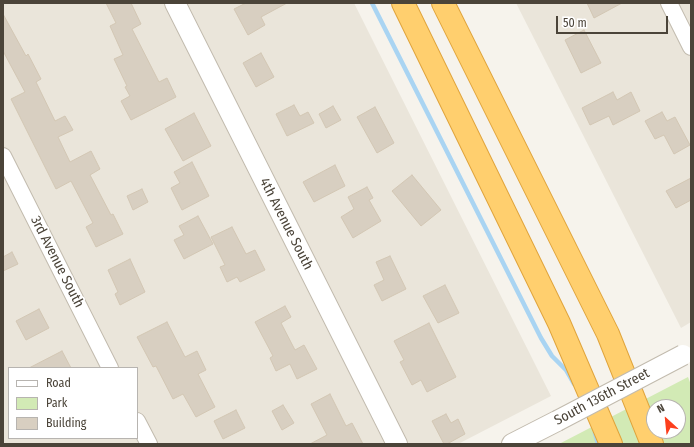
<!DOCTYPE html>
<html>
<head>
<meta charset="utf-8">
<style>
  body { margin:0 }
  #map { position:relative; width:694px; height:447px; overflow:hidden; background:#f6f3ec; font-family:"Fira Sans Condensed",sans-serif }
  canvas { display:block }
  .frame { position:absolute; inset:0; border:4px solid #4b4439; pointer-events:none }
  .legend { position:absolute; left:8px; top:367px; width:130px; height:72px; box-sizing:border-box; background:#fff; border:1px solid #b7b4b0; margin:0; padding:5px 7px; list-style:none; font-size:12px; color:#4b4439 }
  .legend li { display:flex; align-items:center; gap:8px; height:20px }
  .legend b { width:20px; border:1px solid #b7b4b0 }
  .north { position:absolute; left:646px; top:399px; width:40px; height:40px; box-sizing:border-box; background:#fff; border:1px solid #b7b4b0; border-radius:50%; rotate:333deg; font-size:11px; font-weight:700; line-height:16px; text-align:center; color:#4b4439 }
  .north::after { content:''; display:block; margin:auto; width:14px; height:18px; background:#fc3f1d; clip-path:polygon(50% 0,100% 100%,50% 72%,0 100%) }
  .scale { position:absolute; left:556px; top:16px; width:112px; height:18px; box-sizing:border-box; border:2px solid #4b4439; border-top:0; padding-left:5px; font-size:12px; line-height:14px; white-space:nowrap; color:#4b4439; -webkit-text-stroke:3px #fff; paint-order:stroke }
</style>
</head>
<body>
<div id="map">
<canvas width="694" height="447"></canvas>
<div class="frame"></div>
<ul class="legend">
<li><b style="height:5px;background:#fff"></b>Road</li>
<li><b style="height:11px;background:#d2eab5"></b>Park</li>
<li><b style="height:11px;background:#d8cfc1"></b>Building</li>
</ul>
<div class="north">N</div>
<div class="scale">50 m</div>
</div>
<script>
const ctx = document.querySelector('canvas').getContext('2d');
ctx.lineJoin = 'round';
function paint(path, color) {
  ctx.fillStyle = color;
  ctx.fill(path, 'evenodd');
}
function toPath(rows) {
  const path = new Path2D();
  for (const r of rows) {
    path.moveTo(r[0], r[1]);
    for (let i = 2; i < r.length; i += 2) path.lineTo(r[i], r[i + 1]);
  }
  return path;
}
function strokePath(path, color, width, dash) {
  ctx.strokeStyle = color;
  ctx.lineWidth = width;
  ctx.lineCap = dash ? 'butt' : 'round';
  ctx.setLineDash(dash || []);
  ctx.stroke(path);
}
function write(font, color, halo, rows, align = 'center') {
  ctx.font = font + ' "Fira Sans Condensed",sans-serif';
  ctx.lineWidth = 3.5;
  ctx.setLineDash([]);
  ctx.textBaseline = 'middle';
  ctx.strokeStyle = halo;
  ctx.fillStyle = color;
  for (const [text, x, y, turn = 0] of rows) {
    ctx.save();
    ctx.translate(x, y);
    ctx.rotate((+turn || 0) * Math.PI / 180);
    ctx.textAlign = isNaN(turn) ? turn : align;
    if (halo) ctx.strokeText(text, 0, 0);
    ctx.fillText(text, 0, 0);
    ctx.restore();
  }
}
const residential = toPath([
  [3,3,354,3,551,396,458,444,3,444],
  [9,368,137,368,137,438,9,438],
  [516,3,691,3,691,322,681,328]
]);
const green = toPath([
  [688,377,691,385,691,444,559,444],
  [654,407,678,407,678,431,654,431]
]);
const stream = toPath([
  [372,3,541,338,552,356,566,370,574,384],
  [595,433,598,444]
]);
const building = toPath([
  [106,3,131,3,141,24,132,29,159,82,167,78,176,97,131,120,121,101,130,96,125,87,127,86,114,59,123,55,110,26,116,23,106,3],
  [246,3,287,3,261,17,265,25,248,35,234,9,246,3],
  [587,3,622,3,594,18,587,3],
  [3,14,26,56,28,54,41,79,36,82,55,121,65,116,73,130,58,137,70,162,91,151,100,169,90,175,111,215,113,214,123,234,96,247,86,227,93,223,71,181,56,189,11,99,25,92,3,51,3,14],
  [584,30,601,63,581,73,565,40,584,30],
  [261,53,274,77,256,87,243,63,261,53],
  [613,92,617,100,631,92,640,111,613,125,609,116,590,125,582,108,613,92],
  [294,105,300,116,308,112,314,123,287,136,276,114,294,105],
  [333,106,341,120,326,128,319,114,333,106],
  [375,107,394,143,377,153,357,117,375,107],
  [662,112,667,121,675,117,690,145,674,154,664,135,655,139,645,121,662,112],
  [194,113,211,146,183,161,165,129,194,113],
  [192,162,209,196,182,210,171,188,180,183,174,172,192,162],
  [335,165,345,186,314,202,303,182,335,165],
  [412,175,441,210,421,226,392,191,412,175],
  [691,178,691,200,676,208,666,191,691,178],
  [367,187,373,198,369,200,381,221,353,238,341,217,354,209,348,197,367,187],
  [142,189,148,202,133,210,127,196,142,189],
  [198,216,213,244,184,259,174,240,184,235,179,226,198,216],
  [232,227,246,254,255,250,265,270,240,282,237,277,227,282,220,267,225,265,211,237,232,227],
  [12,252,18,264,3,271,3,257,12,252],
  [390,256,406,289,382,301,374,285,384,280,376,262,390,256],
  [130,259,145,292,120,305,115,294,118,292,108,270,130,259],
  [445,285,459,313,438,323,423,296,445,285],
  [285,306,291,317,281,323,295,350,304,345,317,369,297,379,290,364,276,371,270,358,273,356,255,322,285,306],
  [39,309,49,328,26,340,16,321,39,309],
  [167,322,185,357,197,351,206,370,198,374,215,407,196,417,183,394,173,399,156,366,153,367,137,337,167,322],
  [429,323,456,377,427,392,421,380,412,385,400,362,404,360,394,341,429,323],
  [62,351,71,368,29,368,62,351],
  [330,394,346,426,352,423,363,444,310,444,327,435,311,404,330,394],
  [283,405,294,423,282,430,272,411,283,405],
  [236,410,245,428,223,439,214,421,236,410],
  [446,414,451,423,458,419,465,434,447,444,444,444,432,421,446,414]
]);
const minor = toPath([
  [669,3,691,47],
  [3,156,110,368],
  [137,421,149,444]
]);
const tertiary = toPath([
  [175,3,397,444],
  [512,444,557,421]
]);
const motorway = toPath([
  [403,3,559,323,611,444],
  [443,3,608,334,652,444]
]);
const tertiaryBridge = toPath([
  [557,421,683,355]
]);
const streetNames = [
  ["4th Avenue South",286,224,63],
  ["3rd Avenue South",57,262,63],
  ["South 136th Street",602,397,-28]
];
paint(residential, '#eae5da');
paint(green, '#d2eab5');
strokePath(stream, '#a9d4f2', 4.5);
paint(building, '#d8cfc1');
strokePath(building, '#d3c7b4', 1);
strokePath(minor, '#c2bbae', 18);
strokePath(tertiary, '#c2bbae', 22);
strokePath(motorway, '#e0a43c', 24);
strokePath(minor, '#fff', 16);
strokePath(tertiary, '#fff', 20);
strokePath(motorway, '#ffcf6e', 22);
strokePath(tertiaryBridge, '#c2bbae', 22, []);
strokePath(tertiaryBridge, '#fff', 20);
write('14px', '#4b4439', '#fff', streetNames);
</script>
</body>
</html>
